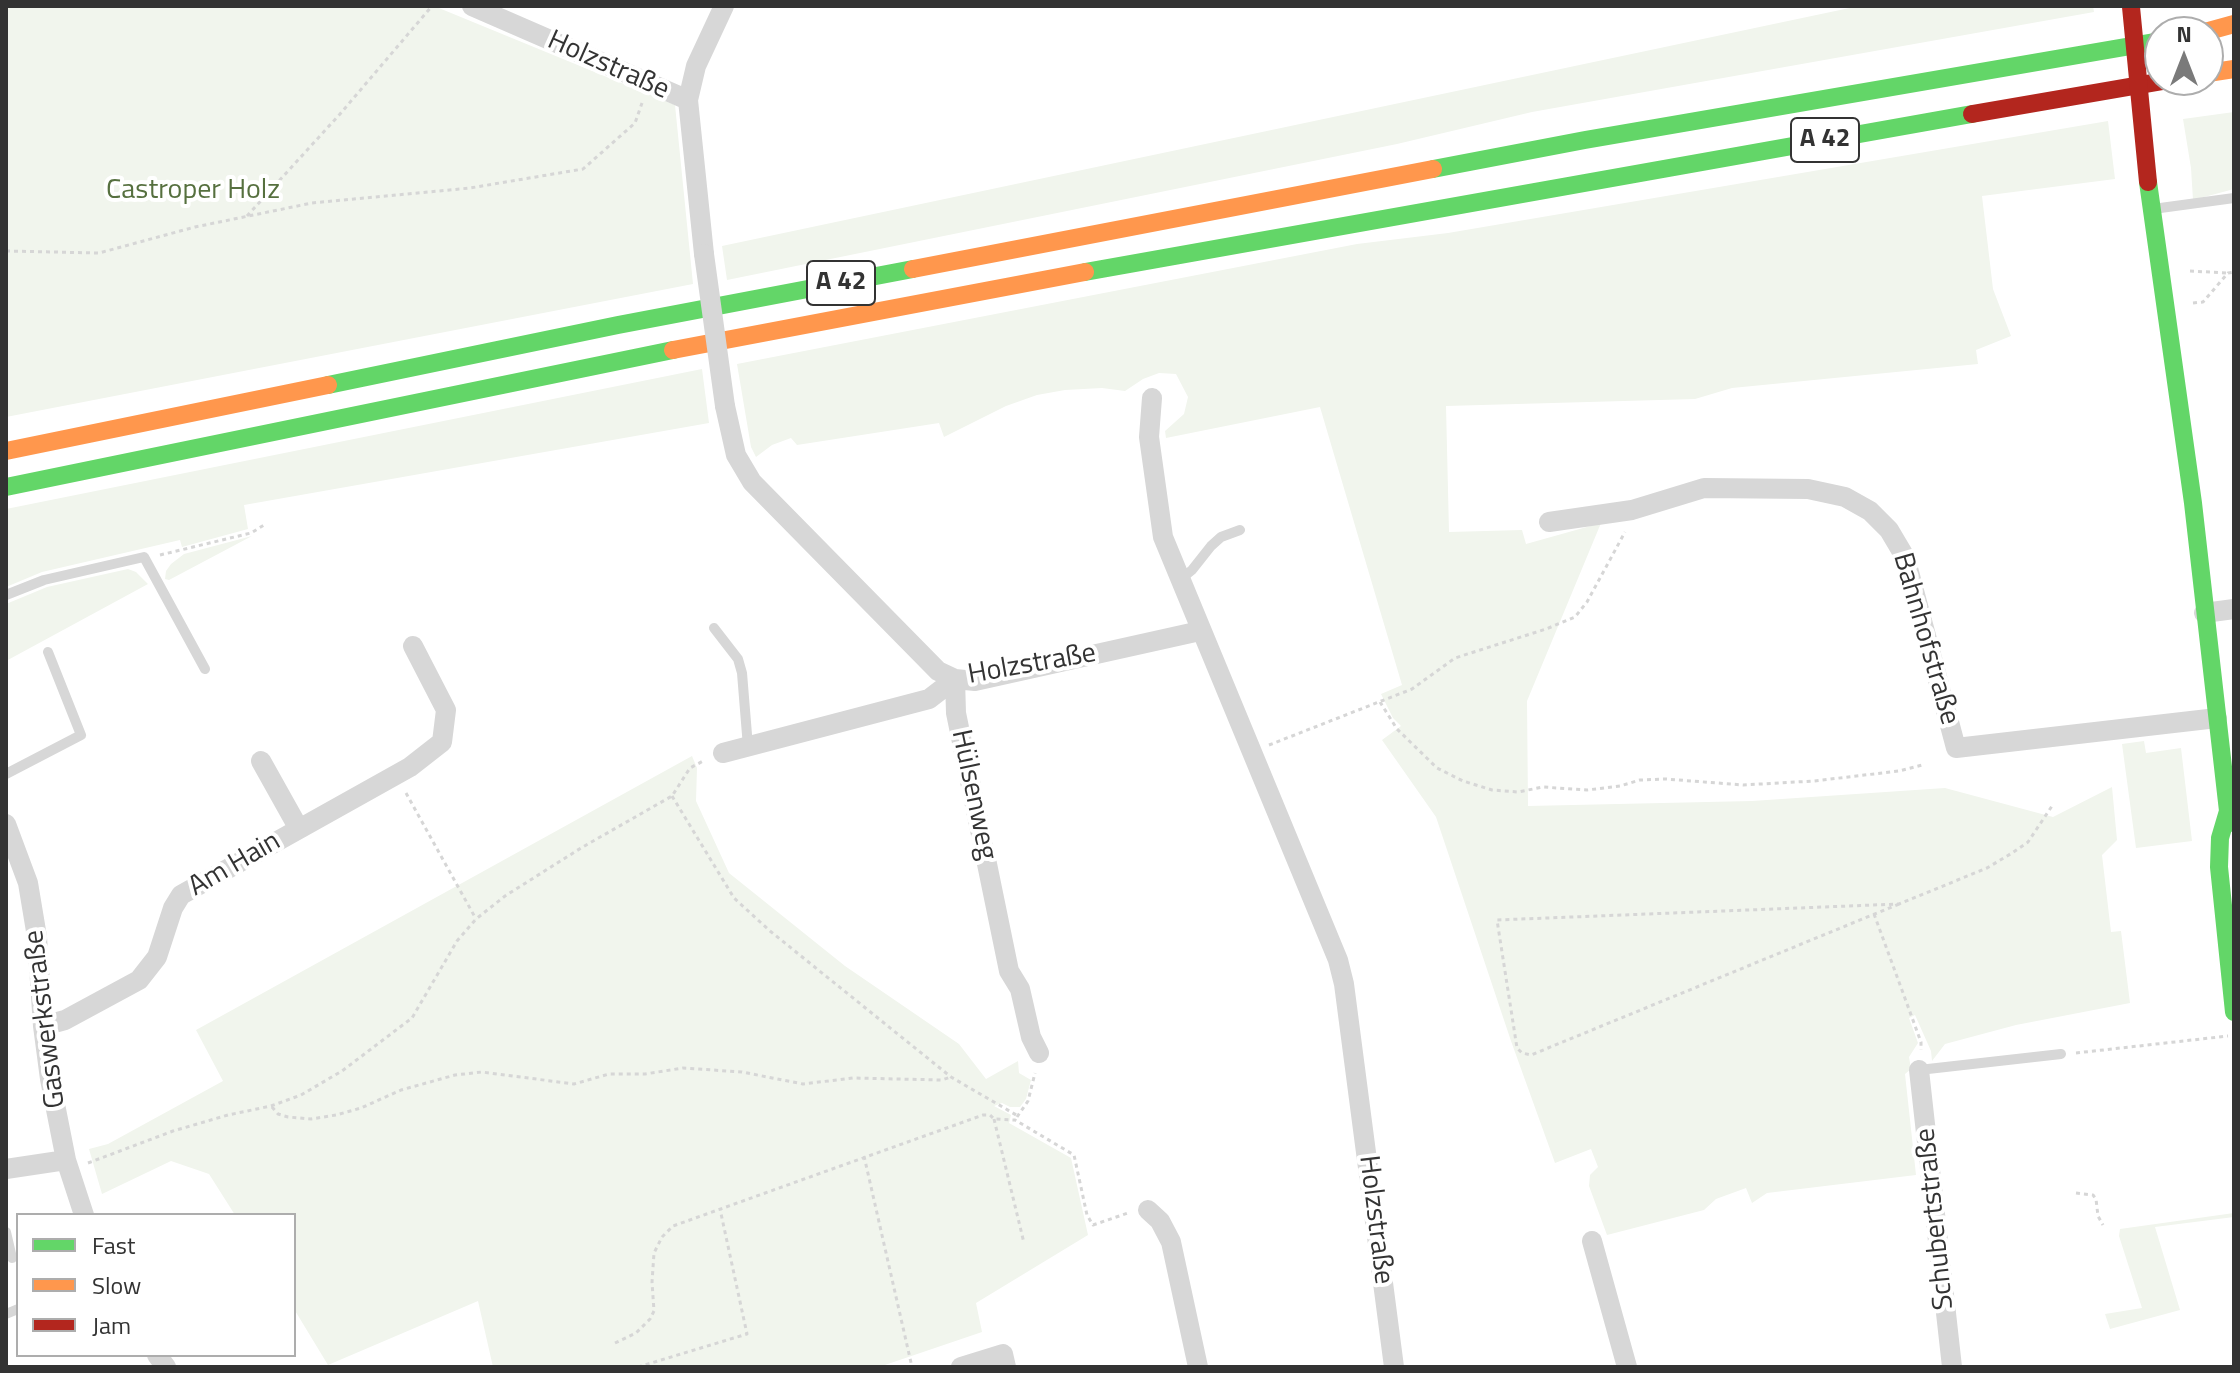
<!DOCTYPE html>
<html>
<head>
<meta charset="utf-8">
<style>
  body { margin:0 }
  #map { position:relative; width:2240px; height:1373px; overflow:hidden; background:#fff; font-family:"Titillium Web",sans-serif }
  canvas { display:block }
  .frame { position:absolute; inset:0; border:8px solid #333; pointer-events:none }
  .legend { position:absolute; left:16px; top:1213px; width:280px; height:144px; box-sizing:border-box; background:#fff; border:2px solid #adadad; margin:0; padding:10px 14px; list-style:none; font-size:24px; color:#333 }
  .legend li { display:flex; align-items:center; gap:16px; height:40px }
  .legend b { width:40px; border:2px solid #adadad }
  .north { position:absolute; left:2144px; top:16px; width:80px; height:80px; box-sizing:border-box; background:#fff; border:2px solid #adadad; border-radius:50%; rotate:0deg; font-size:22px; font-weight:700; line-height:32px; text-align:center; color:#333 }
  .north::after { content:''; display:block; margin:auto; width:28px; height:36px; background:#7a7a7a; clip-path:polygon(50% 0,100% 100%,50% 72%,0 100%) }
</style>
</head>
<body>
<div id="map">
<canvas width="2240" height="1373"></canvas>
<div class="frame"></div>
<ul class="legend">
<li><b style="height:10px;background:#63d668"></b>Fast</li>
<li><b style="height:10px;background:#ff974d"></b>Slow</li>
<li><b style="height:10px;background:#b3261e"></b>Jam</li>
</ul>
<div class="north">N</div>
</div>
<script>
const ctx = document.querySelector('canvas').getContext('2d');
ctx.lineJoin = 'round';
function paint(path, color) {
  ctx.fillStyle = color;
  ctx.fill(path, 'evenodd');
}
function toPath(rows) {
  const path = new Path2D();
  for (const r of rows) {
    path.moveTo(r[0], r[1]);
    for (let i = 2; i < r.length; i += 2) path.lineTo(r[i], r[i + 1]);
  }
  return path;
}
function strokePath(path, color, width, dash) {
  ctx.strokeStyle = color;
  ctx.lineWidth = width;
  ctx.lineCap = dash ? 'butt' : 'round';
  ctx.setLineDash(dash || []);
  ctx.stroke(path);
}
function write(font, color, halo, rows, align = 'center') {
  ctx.font = font + ' "Titillium Web",sans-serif';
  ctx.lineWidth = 8;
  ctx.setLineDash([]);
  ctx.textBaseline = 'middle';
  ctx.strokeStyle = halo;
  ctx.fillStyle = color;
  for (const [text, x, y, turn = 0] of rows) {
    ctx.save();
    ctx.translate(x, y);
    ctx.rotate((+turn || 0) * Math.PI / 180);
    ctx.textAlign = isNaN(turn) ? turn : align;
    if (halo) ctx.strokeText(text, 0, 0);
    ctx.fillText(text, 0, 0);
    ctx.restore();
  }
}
const green = toPath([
  [6,6,434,6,675,105,693,284,6,417],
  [1859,6,2093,6,2094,12,1532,112,1397,144,727,280,722,246],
  [2234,112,2234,189,2193,200,2191,168,2183,119],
  [2108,121,2115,179,1982,196,1993,289,2011,336,1976,350,1978,364,1732,388,1695,399,1446,406,1449,532,1522,530,1526,544,1601,523,1527,701,1528,806,1752,801,1945,788,2053,817,2112,787,2117,840,2102,855,2111,932,2121,931,2130,1003,2016,1025,1945,1044,1932,1061,1931,1051,1915,1015,1909,1018,1918,1043,1909,1057,1911,1069,1905,1074,1916,1175,1767,1193,1752,1203,1746,1188,1716,1199,1704,1210,1607,1235,1589,1186,1590,1175,1598,1167,1591,1149,1555,1163,1511,1041,1436,817,1382,740,1401,726,1393,718,1381,694,1402,685,1320,407,1166,438,1165,431,1184,414,1188,397,1176,374,1159,373,1143,379,1125,391,1102,388,1065,390,1037,395,1006,406,944,437,939,423,797,445,791,438,772,445,756,457,751,447,737,364,1357,244,1448,233],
  [702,369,709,423,244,505,248,529,182,547,180,540,42,572,6,587,6,509],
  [252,536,169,580,165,579,166,571,171,564,184,554],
  [128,569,136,572,148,584,6,661,6,604,47,587],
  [2144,741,2146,753,2181,748,2192,841,2136,848,2122,744],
  [692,756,697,768,696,801,729,873,845,966,959,1044,986,1079,1018,1061,1019,1073,1031,1080,1026,1099,1020,1107,1010,1107,1002,1103,994,1106,1011,1115,1009,1123,1071,1158,1088,1235,976,1303,982,1332,879,1367,493,1367,478,1301,328,1365,294,1309,294,1215,235,1215,209,1174,171,1161,102,1194,89,1149,108,1144,223,1081,196,1030],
  [2234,1213,2234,1217,2155,1227,2180,1310,2110,1329,2105,1314,2142,1308,2119,1236,2120,1229]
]);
const path = toPath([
  [247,216,340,114,432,6],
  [6,251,99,253,195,227,312,203,470,188,583,169,635,123,642,103],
  [2190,271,2228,273],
  [2193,303,2203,302,2228,273,2234,272],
  [160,555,251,533,264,525],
  [1380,702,1397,729,1437,768,1463,781,1492,790,1518,792,1543,787,1587,790,1620,786,1640,780,1666,779,1743,785,1814,781,1899,771,1922,765],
  [1269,745,1412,689,1455,658,1546,629,1575,617,1587,602,1625,532],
  [406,793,476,919],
  [672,796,734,898,770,931,951,1077,1018,1116],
  [1899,904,1531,1055,1522,1053,1517,1048,1497,920,1899,904,1987,868,2012,853,2028,842,2052,806],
  [1874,914,1921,1042,1921,1050],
  [2076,1053,2228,1036],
  [272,1107,278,1114,288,1117,311,1119,336,1115,361,1108,401,1090,455,1075,482,1072,574,1084,609,1074,645,1074,683,1068,742,1072,803,1084,853,1078,942,1080,951,1077],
  [1017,1117,1028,1101,1035,1073],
  [994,1119,1024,1243],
  [864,1156,912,1367],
  [88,1163,173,1131,228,1115,271,1106,301,1095,342,1071,412,1018,457,941,476,919,505,896,581,848,672,796,690,768,705,760],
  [2076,1193,2093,1195,2096,1199,2098,1216,2103,1225],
  [615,1343,636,1333,650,1319,654,1311,652,1282,654,1253,662,1237,673,1226,983,1115,990,1115,994,1119,1015,1120,1074,1155,1087,1215,1093,1225,1128,1213],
  [638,1367,747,1334,720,1209]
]);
const lane = toPath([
  [2153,209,2234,198],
  [1181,579,1192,570,1211,546,1221,537,1240,530],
  [6,595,44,580,144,557,205,669],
  [714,628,738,659,742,673,748,747],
  [6,774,81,735,48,652],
  [1919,1070,2061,1054],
  [6,1232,12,1258],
  [6,1314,18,1309]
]);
const street = toPath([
  [472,6,688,100],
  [704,254,688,100,696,66,724,6],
  [1152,398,1149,437,1163,537,1338,960,1344,984,1394,1367],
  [725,406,736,455,752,482,938,671,955,679,975,681,1200,631],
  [1549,522,1632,510,1704,488,1808,489,1845,497,1870,511,1889,530,1905,557,1956,748,2217,718],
  [2204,613,2234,609],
  [955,679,956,713,1009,971,1020,989,1031,1037,1039,1053],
  [723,753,929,699,955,679],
  [261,761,299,829],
  [6,824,28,883,37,937,43,1026,50,1079,66,1160,84,1215],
  [43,1026,65,1020,139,980,157,957,173,908,181,895,410,767,442,742,446,710,413,646],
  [1919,1070,1952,1367],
  [6,1169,66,1160],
  [1148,1210,1160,1221,1171,1242,1198,1367],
  [1592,1241,1627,1367],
  [157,1355,166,1367],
  [961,1367,1003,1354,1006,1367]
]);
const fast = toPath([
  [1433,169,1585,140,2160,41],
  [2148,182,2193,503,2228,811,2234,823],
  [1085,272,1972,114],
  [328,385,618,325,913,269],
  [6,487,673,350],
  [2228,811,2220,838,2219,867,2234,1012]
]);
const slow = toPath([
  [2205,32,2234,24],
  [2208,73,2234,69],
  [913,269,1433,169],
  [673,350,1085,272],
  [6,451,328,385]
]);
const jam = toPath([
  [1972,114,2169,80]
]);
const streetBridge = toPath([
  [704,254,725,406]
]);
const jamBridge = toPath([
  [2131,7,2148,182]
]);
const shields = [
  [1825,140,68],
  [841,283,68]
];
const shieldNames = [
  ["A 42",1825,140],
  ["A 42",841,283]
];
const streetNames = [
  ["Holzstraße",608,66,24],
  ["Bahnhofstraße",1925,639,74],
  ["Holzstraße",1032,665,-10],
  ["Hülsenweg",973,795,78],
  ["Am Hain",235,865,-30],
  ["Gaswerkstraße",46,1019,-97],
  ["Schubertstraße",1936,1219,-96],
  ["Holzstraße",1375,1220,83]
];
const parkNames = [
  ["Castroper Holz",193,191]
];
paint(green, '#f1f5ed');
strokePath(path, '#d6d6d6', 3, [4, 4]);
strokePath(lane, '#d7d7d7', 10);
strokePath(street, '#d7d7d7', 20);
strokePath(fast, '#63d668', 18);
strokePath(slow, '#ff974d', 18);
strokePath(jam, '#b3261e', 18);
strokePath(streetBridge, '#d7d7d7', 20);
strokePath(jamBridge, '#b3261e', 18);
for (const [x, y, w] of shields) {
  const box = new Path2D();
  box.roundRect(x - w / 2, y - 22, w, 44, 6);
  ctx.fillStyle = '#fff';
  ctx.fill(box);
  strokePath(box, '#333', 2);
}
write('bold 26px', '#333', null, shieldNames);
write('28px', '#333', '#fff', streetNames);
write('28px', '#56703f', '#fff', parkNames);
</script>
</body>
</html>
